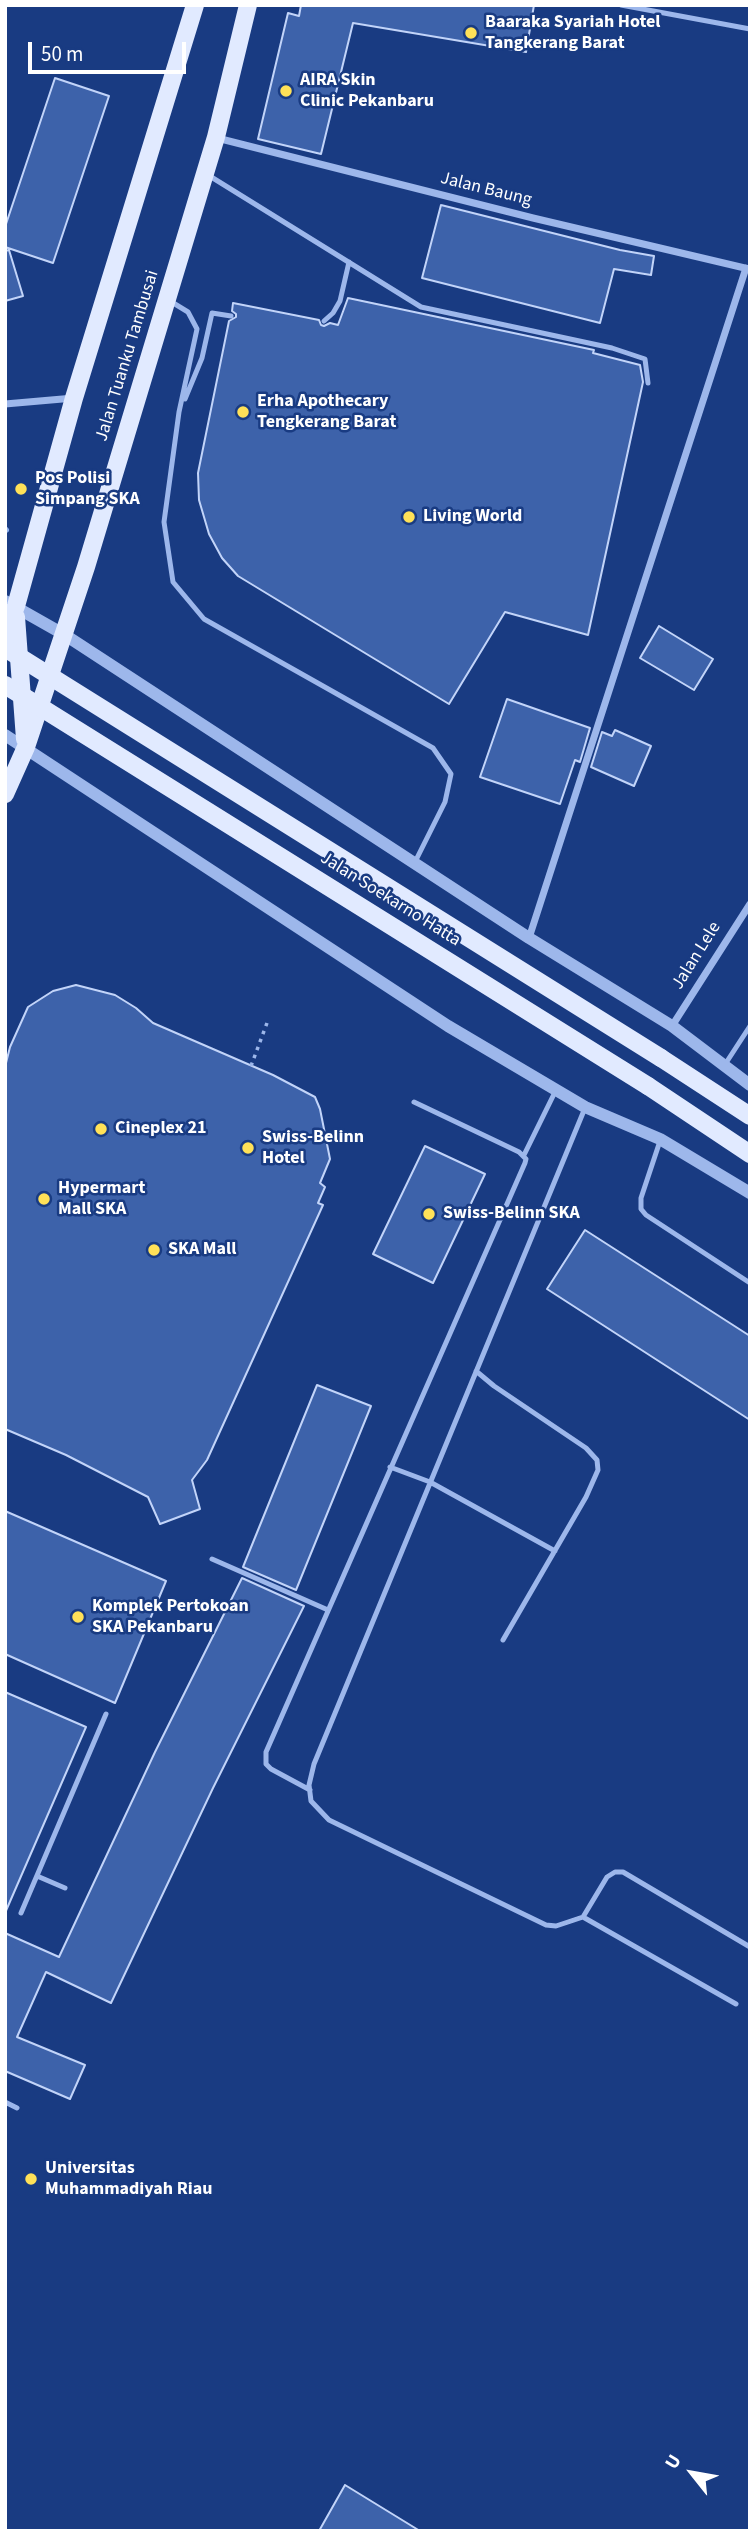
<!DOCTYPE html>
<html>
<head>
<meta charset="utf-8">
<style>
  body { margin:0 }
  #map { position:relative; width:755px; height:2536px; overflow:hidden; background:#193b82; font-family:"Source Sans 3",sans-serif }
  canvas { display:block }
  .frame { position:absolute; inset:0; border:7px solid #fff; pointer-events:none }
  .north { position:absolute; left:657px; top:2438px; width:70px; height:70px; -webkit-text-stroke:5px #193b82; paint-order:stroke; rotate:301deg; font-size:19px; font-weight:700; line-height:28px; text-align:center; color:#fff }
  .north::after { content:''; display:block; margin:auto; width:24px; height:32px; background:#fff; clip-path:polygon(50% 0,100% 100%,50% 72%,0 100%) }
  .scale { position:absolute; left:28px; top:42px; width:158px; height:32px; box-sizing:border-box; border:4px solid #fff; border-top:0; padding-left:9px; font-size:21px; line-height:24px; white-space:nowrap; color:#fff; -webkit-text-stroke:5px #193b82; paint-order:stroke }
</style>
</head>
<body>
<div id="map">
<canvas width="755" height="2536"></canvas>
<div class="frame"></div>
<div class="north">U</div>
<div class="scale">50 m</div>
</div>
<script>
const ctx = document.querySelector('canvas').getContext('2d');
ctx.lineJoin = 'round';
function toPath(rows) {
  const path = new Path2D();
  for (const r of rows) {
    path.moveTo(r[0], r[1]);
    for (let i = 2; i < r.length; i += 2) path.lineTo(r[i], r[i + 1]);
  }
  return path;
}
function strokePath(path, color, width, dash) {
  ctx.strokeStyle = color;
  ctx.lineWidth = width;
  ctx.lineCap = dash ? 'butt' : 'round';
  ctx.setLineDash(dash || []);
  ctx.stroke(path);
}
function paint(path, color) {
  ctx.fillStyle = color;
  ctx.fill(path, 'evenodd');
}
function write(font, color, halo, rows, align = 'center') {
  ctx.font = font + ' "Source Sans 3",sans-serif';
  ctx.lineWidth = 5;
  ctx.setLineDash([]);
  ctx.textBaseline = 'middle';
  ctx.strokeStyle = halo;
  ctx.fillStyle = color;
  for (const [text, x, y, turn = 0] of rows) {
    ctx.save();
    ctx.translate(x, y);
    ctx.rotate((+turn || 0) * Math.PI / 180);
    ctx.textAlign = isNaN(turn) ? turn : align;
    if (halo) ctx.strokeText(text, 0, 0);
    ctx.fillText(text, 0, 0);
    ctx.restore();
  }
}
const stream = toPath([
  [5,529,6,530]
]);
const building = toPath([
  [301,5,534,5,526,52,353,23,321,154,258,139,288,13,299,16,301,5],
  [55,78,109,96,53,263,5,247,5,227,55,78],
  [441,205,620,250,654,256,651,275,614,269,600,323,422,278,441,205],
  [9,250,23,296,5,301,5,251,9,250],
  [348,298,594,350,593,353,640,365,643,382,588,635,505,612,449,704,238,576,222,558,209,534,199,500,198,473,229,321,236,317,236,314,232,311,233,303,319,320,321,325,324,326,330,323,338,325,348,298],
  [659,626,713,659,694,690,640,658,659,626],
  [507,699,590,728,580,762,575,760,560,804,480,777,507,699],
  [615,730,651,746,634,786,591,767,602,732,612,736,615,730],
  [76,985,115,995,136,1008,153,1023,273,1075,315,1097,320,1109,330,1159,320,1183,325,1187,318,1203,323,1205,207,1460,192,1480,200,1509,160,1524,148,1497,66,1455,5,1429,5,1067,10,1047,28,1007,53,991,76,985],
  [425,1146,485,1174,433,1283,373,1254,425,1146],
  [585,1230,750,1336,750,1420,547,1289,585,1230],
  [317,1385,371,1406,296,1590,243,1567,317,1385],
  [5,1511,166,1581,115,1703,5,1654,5,1511],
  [242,1578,304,1606,213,1788,111,2003,46,1972,17,2037,85,2065,70,2099,5,2071,5,1933,59,1957,155,1752,242,1578],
  [5,1692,86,1727,5,1913,5,1692],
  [345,2485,420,2531,319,2531,345,2485]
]);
const path = toPath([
  [251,1066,267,1023]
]);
const service = toPath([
  [621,5,750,29],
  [208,175,421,307,612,348,645,359,648,383],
  [170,301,188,312,197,329,179,412,164,522,173,582,204,619,433,748,451,774,445,802,415,862],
  [324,321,333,313,340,301,349,262],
  [185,399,202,358,212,313,231,316],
  [724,1066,750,1026],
  [585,1108,314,1764,309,1785,311,1801,329,1820,546,1925,556,1926,583,1917,736,2004],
  [660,1141,641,1198,641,1209,646,1215,750,1283],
  [524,1155,556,1090],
  [476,1371,494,1386,586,1448,597,1460,598,1470,586,1497,503,1640],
  [390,1467,430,1482,555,1551],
  [212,1559,328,1610],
  [310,1790,271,1769,266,1764,266,1752,525,1163,526,1159,519,1152,414,1102],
  [37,1876,65,1888],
  [21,1913,106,1714],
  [583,1917,607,1877,615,1872,623,1872,750,1947],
  [5,2102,17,2108]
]);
const minor = toPath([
  [217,138,533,218,749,269],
  [5,404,74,398],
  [529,938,746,268],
  [672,1026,750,904]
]);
const tertiary = toPath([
  [5,601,65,635,529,938,672,1026,750,1085],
  [5,735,448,1026,585,1107,660,1139,750,1193]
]);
const primary = toPath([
  [16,617,25,739],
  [5,636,16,606,74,398,195,5],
  [5,794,26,747,86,567,216,137,248,5],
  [661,1058,750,1116],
  [648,1086,750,1154]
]);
const primaryBridge = toPath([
  [5,648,661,1058],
  [5,685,648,1086]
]);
const markers = [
  [471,33,7,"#ffe158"],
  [286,91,7,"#ffe158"],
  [243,412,7,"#ffe158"],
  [21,489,7,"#ffe158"],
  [409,517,7,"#ffe158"],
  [101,1129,7,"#ffe158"],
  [248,1148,7,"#ffe158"],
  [44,1199,7,"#ffe158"],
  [429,1214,7,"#ffe158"],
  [154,1250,7,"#ffe158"],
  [78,1617,7,"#ffe158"],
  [31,2179,7,"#ffe158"]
];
const poiNames = [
  ["Baaraka Syariah Hotel",485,23],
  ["Tangkerang Barat",485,44],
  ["AIRA Skin",300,81],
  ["Clinic Pekanbaru",300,102],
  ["Erha Apothecary",257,402],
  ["Tengkerang Barat",257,423],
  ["Pos Polisi",35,479],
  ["Simpang SKA",35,500],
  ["Living World",423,517],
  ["Cineplex 21",115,1129],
  ["Swiss-Belinn",262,1138],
  ["Hotel",262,1159],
  ["Hypermart",58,1189],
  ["Mall SKA",58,1210],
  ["Swiss-Belinn SKA",443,1214],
  ["SKA Mall",168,1250],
  ["Komplek Pertokoan",92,1607],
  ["SKA Pekanbaru",92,1628],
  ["Universitas",45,2169],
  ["Muhammadiyah Riau",45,2190]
];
const streetNames = [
  ["Jalan Baung",486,190,14],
  ["Jalan Tuanku Tambusai",128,356,-73],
  ["Jalan Soekarno Hatta",390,900,32],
  ["Jalan Lele",697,956,-58]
];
strokePath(stream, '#8fb1ee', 6);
paint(building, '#3d62aa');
strokePath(building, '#c2d4f9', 2);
strokePath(path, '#9db7eb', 3.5, [3.5, 5]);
strokePath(service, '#9db7eb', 5);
strokePath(minor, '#9db7eb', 7);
strokePath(tertiary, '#9db7eb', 12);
strokePath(primary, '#e1eaff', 18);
strokePath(primaryBridge, '#e1eaff', 18);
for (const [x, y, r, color] of markers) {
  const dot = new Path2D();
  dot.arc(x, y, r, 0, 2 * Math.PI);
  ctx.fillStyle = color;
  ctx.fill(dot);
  strokePath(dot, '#193b82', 2.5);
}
write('bold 18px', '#fff', '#193b82', poiNames, 'left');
write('18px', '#fff', '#193b82', streetNames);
</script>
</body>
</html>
